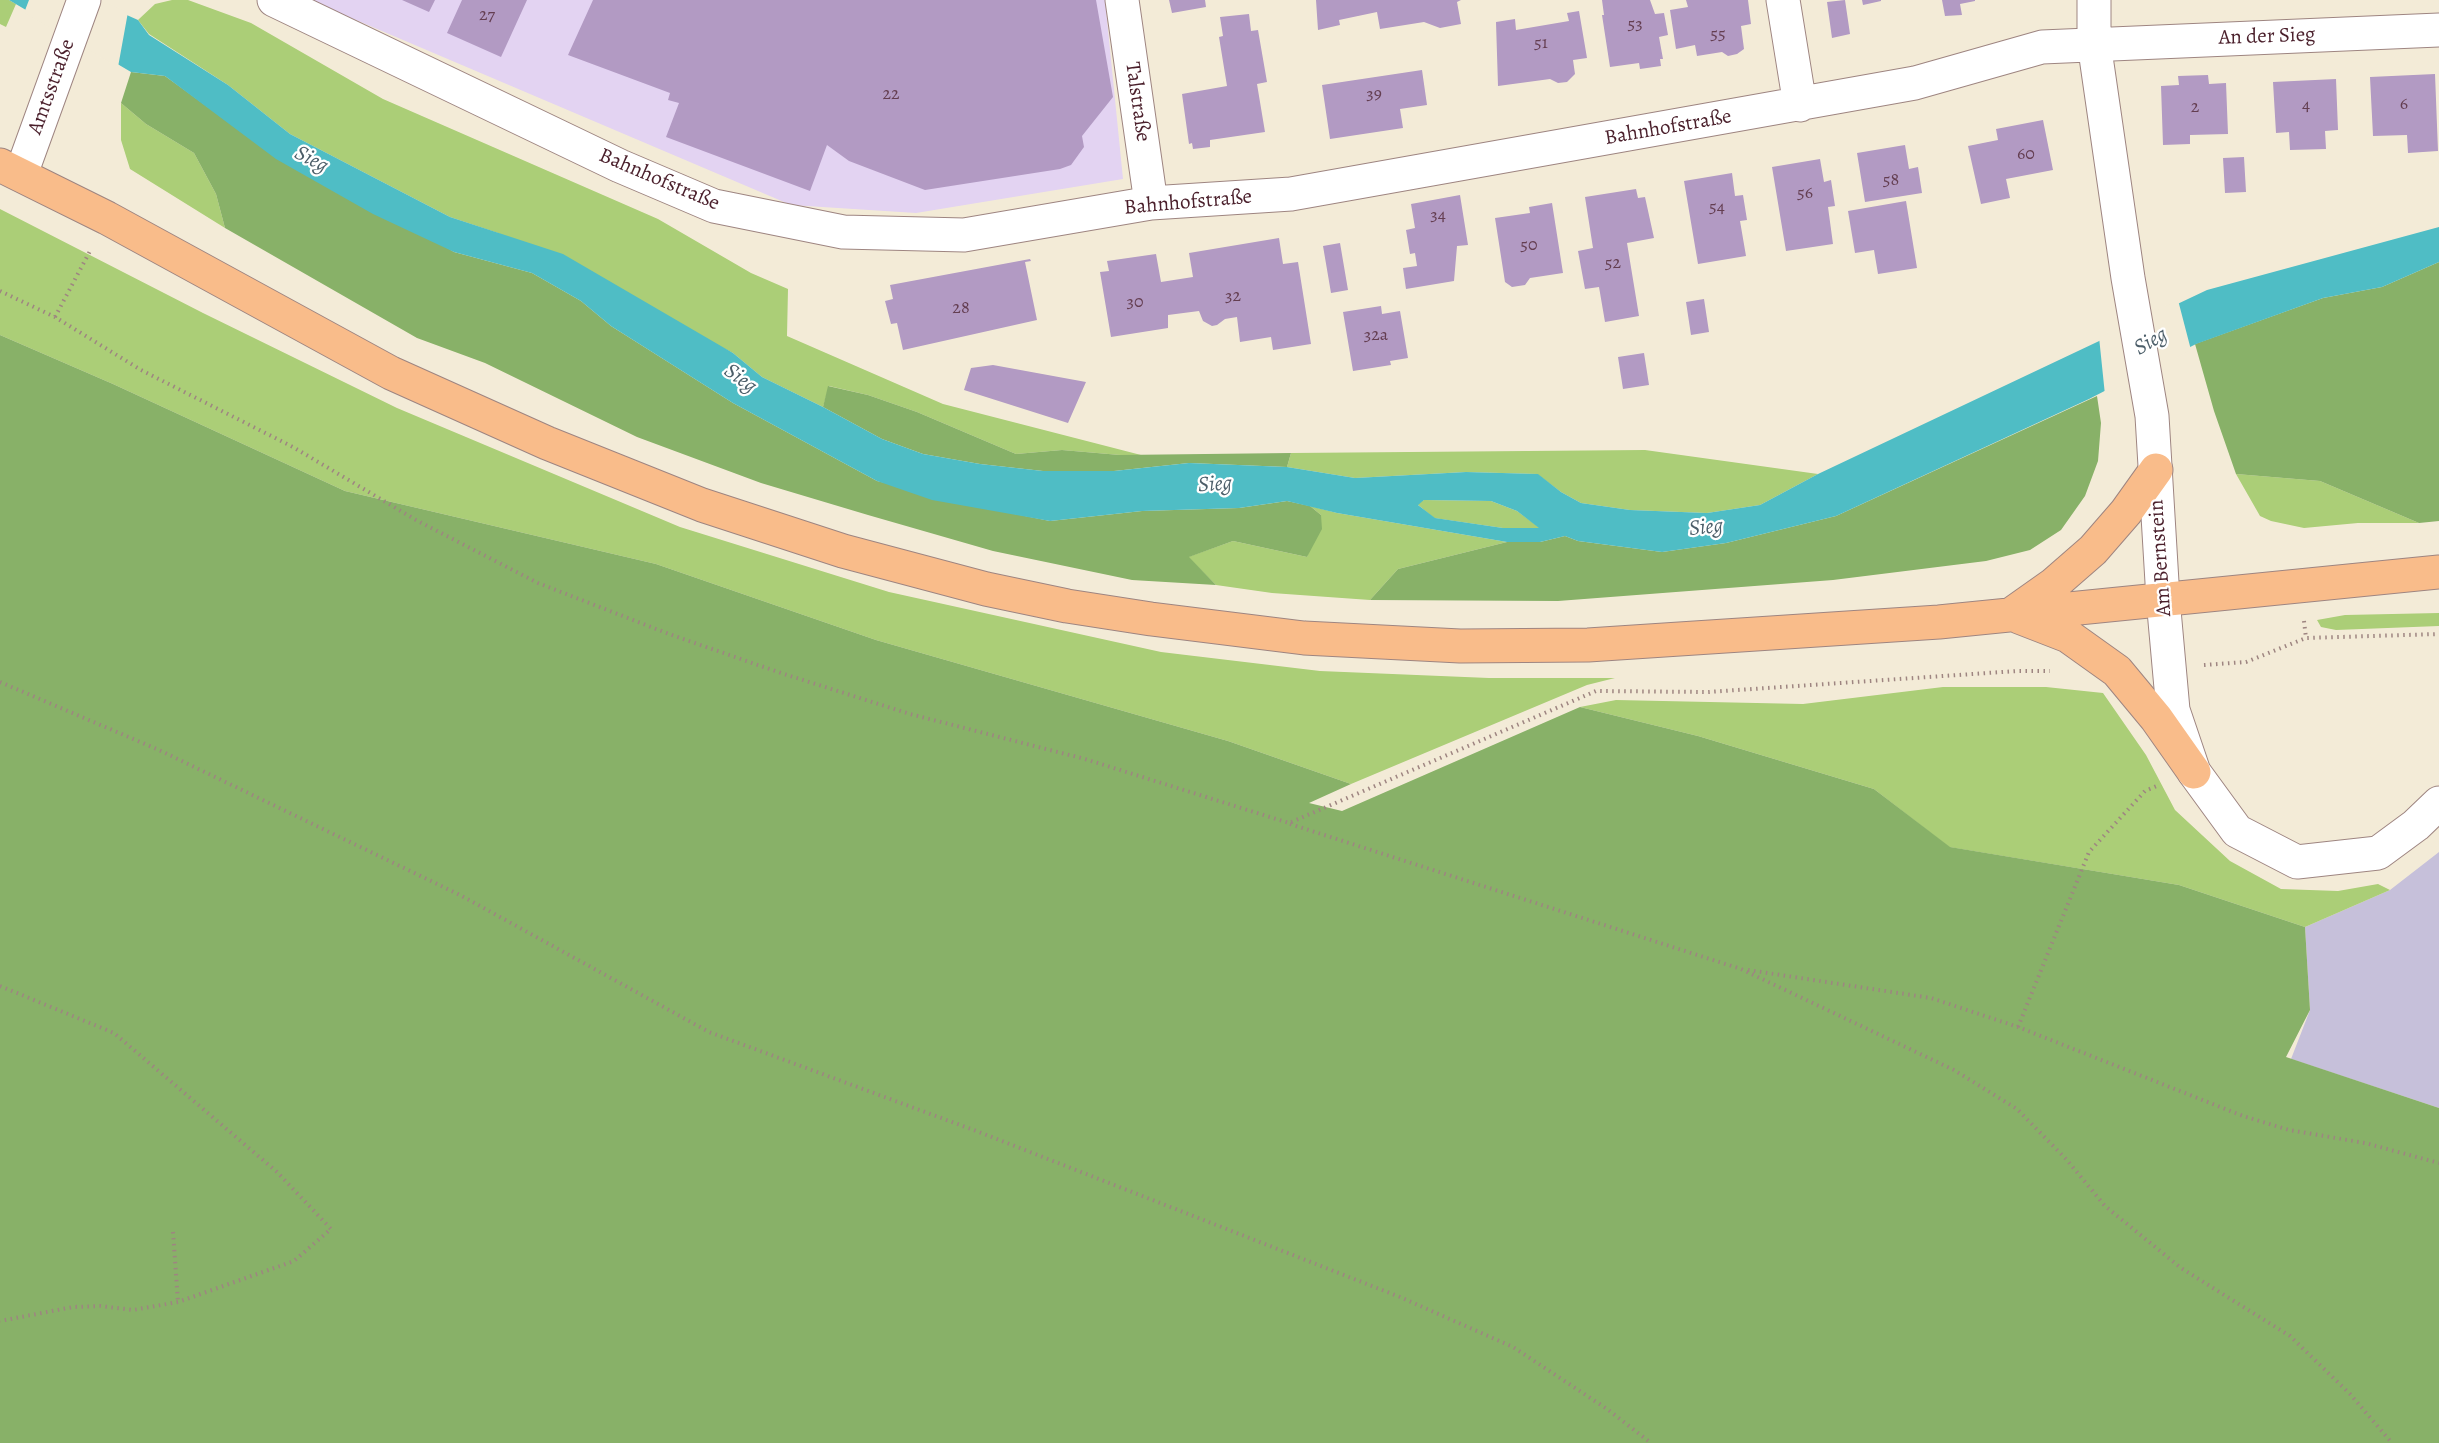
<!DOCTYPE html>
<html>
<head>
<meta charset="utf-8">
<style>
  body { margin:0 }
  canvas { display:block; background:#f3ebd7 }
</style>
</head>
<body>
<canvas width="2439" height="1443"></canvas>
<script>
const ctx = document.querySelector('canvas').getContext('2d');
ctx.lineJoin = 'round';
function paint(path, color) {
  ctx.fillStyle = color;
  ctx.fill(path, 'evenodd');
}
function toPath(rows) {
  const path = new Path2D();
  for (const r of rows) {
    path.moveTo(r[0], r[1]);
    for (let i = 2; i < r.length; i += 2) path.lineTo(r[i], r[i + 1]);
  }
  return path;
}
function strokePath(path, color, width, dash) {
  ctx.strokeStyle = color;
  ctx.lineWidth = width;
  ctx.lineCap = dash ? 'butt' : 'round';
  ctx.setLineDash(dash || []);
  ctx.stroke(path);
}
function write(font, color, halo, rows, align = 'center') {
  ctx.font = font + ' Alegreya,serif';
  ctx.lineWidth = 4.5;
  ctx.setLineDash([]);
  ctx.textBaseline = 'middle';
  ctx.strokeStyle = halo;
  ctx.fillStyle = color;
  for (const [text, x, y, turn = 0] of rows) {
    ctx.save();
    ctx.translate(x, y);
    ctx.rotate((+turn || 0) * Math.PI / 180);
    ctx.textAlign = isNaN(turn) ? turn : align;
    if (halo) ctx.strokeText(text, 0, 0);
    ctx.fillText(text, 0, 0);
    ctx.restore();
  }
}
const built = toPath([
  [309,0,1105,0,1123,179,916,213,791,205]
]);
const industrial = toPath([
  [2439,852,2439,1108,2291,1059,2310,1010,2305,927,2390,890]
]);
const green = toPath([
  [0,0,9,0,16,4,6,27,0,24],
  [172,0,188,0,251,23,383,99,658,219,751,273,788,289,787,336,943,404,1141,455,1120,455,1062,450,1016,454,917,412,868,395,829,386,823,407,762,377,733,353,498,233,450,217,290,134,228,85,149,34,138,20,155,4],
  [121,103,146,124,194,153,216,194,225,228,130,169,121,140],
  [0,209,203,313,397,408,680,527,889,592,1161,652,1320,671,1489,678,1615,678,1587,685,1351,784,1228,741,876,640,656,564,345,491,113,384,0,335],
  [1645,450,1818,474,1760,505,1707,513,1630,510,1581,503,1561,492,1537,474,1466,472,1355,478,1287,467,1291,453],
  [2236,474,2320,481,2419,523,2358,523,2304,528,2271,521,2260,516],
  [1424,500,1491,501,1517,511,1540,528,1503,528,1434,518,1417,504],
  [1310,506,1337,513,1507,542,1398,569,1370,600,1272,593,1216,585,1188,557,1233,541,1307,557,1321,515],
  [2439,613,2439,626,2336,630,2321,627,2317,620,2345,615],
  [1943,687,2046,687,2103,693,2146,755,2175,810,2230,861,2281,889,2338,891,2378,884,2390,890,2305,927,2179,885,1949,847,1874,789,1698,736,1580,707,1616,700,1803,704]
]);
const forest = toPath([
  [131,72,165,76,212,110,454,252,532,273,581,301,611,326,733,403,877,481,1005,512,1050,521,1142,511,1239,508,1287,501,1310,506,1321,515,1322,529,1307,557,1233,541,1189,557,1216,585,1132,580,993,551,868,515,761,483,637,437,485,363,417,338,225,228,216,194,194,153,146,124,121,103],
  [2439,262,2439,521,2419,523,2320,481,2236,474,2214,411,2195,344,2323,298,2382,287],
  [0,335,113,384,345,491,656,564,876,640,1228,741,1351,784,1309,803,1342,811,1580,707,1698,736,1874,789,1950,847,2179,885,2305,927,2310,1010,2286,1057,2439,1108,2439,1443,0,1443],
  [828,386,868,395,917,412,1016,454,1062,450,1120,455,1291,453,1287,467,1189,463,1114,471,1043,471,980,464,923,454,882,439,823,407],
  [2097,396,2101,423,2098,461,2085,496,2061,530,2030,550,1986,561,1833,580,1558,601,1370,600,1398,569,1507,542,1540,542,1565,536,1578,541,1662,552,1726,543,1836,516]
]);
const water = toPath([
  [9,0,93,0,138,20,149,35,228,85,290,134,450,217,563,254,733,353,762,377,823,407,882,439,923,454,980,464,1043,471,1114,471,1189,463,1287,467,1355,478,1466,472,1538,474,1561,492,1581,503,1630,510,1707,513,1760,505,1818,474,2207,290,2439,227,2439,262,2382,287,2323,298,2196,344,2089,399,1836,516,1726,543,1662,552,1578,541,1565,536,1540,542,1507,542,1337,513,1287,501,1239,508,1142,511,1050,521,932,500,877,481,733,403,611,326,581,301,532,273,454,252,373,214,276,159,165,76,131,72],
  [1424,500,1491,501,1517,511,1539,528,1503,528,1435,518,1418,505]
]);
const pier = toPath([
  [29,0,100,0,128,12,118,67,24,13],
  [2178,300,2191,350,2105,395,2099,337]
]);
const building = toPath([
  [402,0,435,0,429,12],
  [462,0,527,0,501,57,447,33],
  [593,0,1096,0,1113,97,1082,136,1084,147,1071,165,1060,169,925,190,849,161,827,145,810,191,666,137,679,103,668,100,670,93,568,55],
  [1169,0,1205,0,1206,7,1172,13],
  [1316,0,1461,0,1457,2,1461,24,1440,28,1424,22,1380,29,1377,12,1339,20,1340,25,1318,30],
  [1602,0,1650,0,1655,14,1664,13,1668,35,1659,37,1663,59,1660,59,1661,66,1640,69,1639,63,1610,67,1602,15,1604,15],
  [1686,0,1748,0,1751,24,1741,26,1744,49,1737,54,1728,56,1722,52,1697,56,1695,45,1676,49,1670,10,1688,7],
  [1845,0,1850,34,1832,38,1827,2],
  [1862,0,1881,0,1881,1,1863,5],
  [1942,0,1975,0,1975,1,1960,4,1962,15,1945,16],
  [1579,11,1587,58,1573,60,1575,74,1567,82,1558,83,1550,79,1498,86,1496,22,1515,19,1516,30,1569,21,1567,13],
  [1249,14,1251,31,1258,30,1267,82,1257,84,1265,132,1210,140,1210,147,1193,149,1192,143,1189,144,1182,94,1227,86,1219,37,1223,36,1220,17],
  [1422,70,1427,105,1400,109,1403,128,1330,139,1322,85],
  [2435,74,2438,151,2408,153,2407,135,2373,136,2370,77],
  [2208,75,2209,84,2226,83,2228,134,2190,135,2190,144,2163,145,2161,86,2179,85,2178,76],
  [2336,79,2338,130,2325,131,2326,149,2290,150,2289,132,2276,133,2273,82],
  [2043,120,2053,170,2006,179,2010,198,1981,204,1968,146,1998,140,1996,129],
  [1905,145,1909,169,1918,167,1922,193,1865,202,1857,153],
  [2244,157,2246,192,2225,193,2223,158],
  [1820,159,1824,182,1831,180,1835,206,1828,207,1833,244,1786,251,1772,167],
  [1732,173,1735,196,1743,195,1747,220,1740,221,1746,256,1698,264,1684,181],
  [1636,189,1638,198,1645,197,1654,238,1627,243,1639,316,1605,322,1599,287,1585,289,1578,251,1593,248,1585,197],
  [1460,195,1468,245,1457,246,1454,281,1406,289,1403,268,1417,266,1415,253,1410,254,1406,230,1415,228,1411,204],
  [1906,201,1917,268,1878,274,1874,250,1855,253,1848,211],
  [1552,203,1563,273,1530,278,1525,285,1512,287,1505,282,1495,218,1530,213,1529,207],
  [1279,238,1283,264,1298,262,1311,344,1273,350,1271,337,1240,342,1237,317,1225,319,1217,325,1212,326,1203,321,1199,311,1168,315,1168,328,1111,337,1100,272,1109,271,1107,261,1156,254,1161,282,1193,277,1189,253],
  [1340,243,1348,290,1331,293,1323,246],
  [1030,259,1031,261,1025,262,1037,320,903,350,897,323,891,324,885,301,893,299,890,285],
  [1704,299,1709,332,1691,335,1686,302],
  [1381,306,1382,314,1400,311,1408,358,1390,361,1391,365,1353,371,1343,312],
  [1644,353,1649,385,1623,389,1618,357],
  [993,365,1086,382,1068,423,964,390,971,368]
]);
const path = toPath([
  [0,291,55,317,141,370,293,447,416,520,538,583,669,634,781,673,910,714,1085,759,1289,823,1596,691,1708,692,2017,671,2050,671],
  [55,317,90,251],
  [2304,621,2306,638],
  [2204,665,2246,662,2306,638,2439,634],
  [0,682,159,750,460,895,709,1032,979,1132,1400,1297,1513,1347,1607,1409,1651,1443],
  [1290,824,1741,969,1954,1070,2017,1109,2066,1159,2105,1206,2181,1268,2290,1336,2350,1394,2392,1443],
  [1748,970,1931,998,2018,1027,2243,1116,2289,1130,2365,1143,2439,1163],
  [0,986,114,1033,277,1172,331,1229,294,1261,178,1302,133,1310,100,1306,73,1307,0,1321],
  [2018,1027,2089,852,2145,791,2159,785],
  [173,1232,178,1302]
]);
const minor = toPath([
  [274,0,620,166,714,206,843,232,964,235,1151,203,1291,194,1915,83,2042,47,2439,30],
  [1122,0,1151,203],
  [1783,0,1800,105],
  [2094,0,2094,43,2128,278,2152,416,2163,599,2173,710,2194,772,2237,831,2297,862,2378,853,2416,825,2439,803],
  [21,174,84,0]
]);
const major = toPath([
  [0,165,107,218,391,373,547,443,702,505,843,551,986,589,1067,606,1151,619,1304,638,1460,646,1588,645,1939,622,2439,572],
  [2013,613,2054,584,2093,550,2126,512,2156,470],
  [2019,617,2068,636,2117,671,2156,718,2194,772]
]);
const numberNames = [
  ["27",487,16],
  ["53",1635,25],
  ["55",1718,35],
  ["51",1541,44],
  ["22",891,95],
  ["39",1374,95],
  ["6",2404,105],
  ["4",2306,106],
  ["2",2195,108],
  ["60",2026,155],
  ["58",1891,181],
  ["56",1805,194],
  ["54",1717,208],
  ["34",1438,216],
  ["50",1529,246],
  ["52",1613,264],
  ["32",1233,297],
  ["30",1135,303],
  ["28",961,309],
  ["32a",1376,336]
];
const streetNames = [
  ["An der Sieg",2267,37,-2],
  ["Amtsstraße",52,87,-70],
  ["Talstraße",1137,102,82],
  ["Bahnhofstraße",1668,128,-10],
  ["Bahnhofstraße",659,180,23],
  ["Bahnhofstraße",1188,203,-5],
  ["Am Bernstein",2161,558,-94]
];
const waterNames = [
  ["Sieg",311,160,28],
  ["Sieg",2151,342,-30],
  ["Sieg",740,379,36],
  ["Sieg",1215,485,-3],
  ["Sieg",1706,528,-5]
];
paint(built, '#e3d3f2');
paint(industrial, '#c6c0da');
paint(green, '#abce77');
paint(forest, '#88b168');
paint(water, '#4fbdc5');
paint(pier, '#f3ebd7');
paint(building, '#b29ac3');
strokePath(minor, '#9e8581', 35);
strokePath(major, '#9e8581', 35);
strokePath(path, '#9e8581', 4, [1.5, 4.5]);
strokePath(minor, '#fff', 33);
strokePath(major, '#f9bc8a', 33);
write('18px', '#643e51', null, numberNames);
write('21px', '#4a1f2b', '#fff', streetNames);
write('italic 22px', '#4c5e69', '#fff', waterNames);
</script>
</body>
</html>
